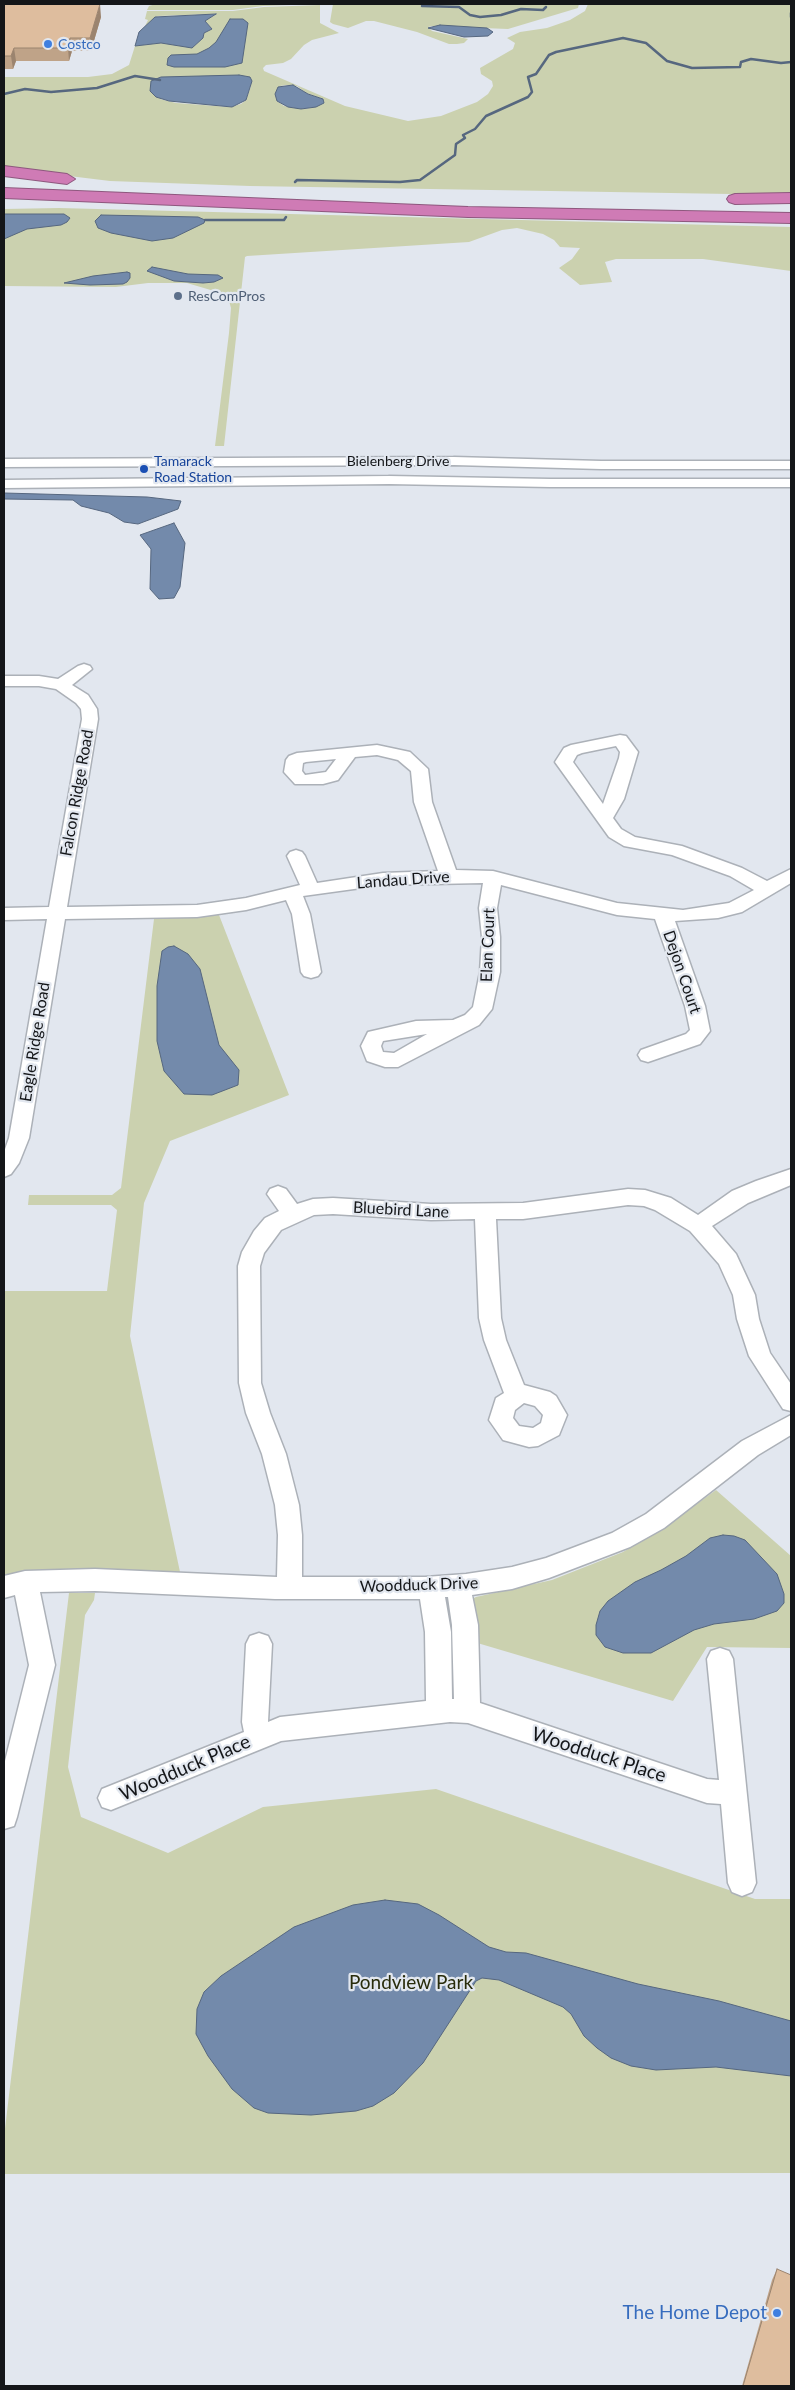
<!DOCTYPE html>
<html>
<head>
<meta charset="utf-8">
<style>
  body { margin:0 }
  #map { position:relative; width:795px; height:2390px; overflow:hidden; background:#e2e7ef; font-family:Lato,sans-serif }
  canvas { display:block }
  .frame { position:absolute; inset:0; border:5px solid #141619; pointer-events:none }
</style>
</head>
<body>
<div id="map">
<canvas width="795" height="2390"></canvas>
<div class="frame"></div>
</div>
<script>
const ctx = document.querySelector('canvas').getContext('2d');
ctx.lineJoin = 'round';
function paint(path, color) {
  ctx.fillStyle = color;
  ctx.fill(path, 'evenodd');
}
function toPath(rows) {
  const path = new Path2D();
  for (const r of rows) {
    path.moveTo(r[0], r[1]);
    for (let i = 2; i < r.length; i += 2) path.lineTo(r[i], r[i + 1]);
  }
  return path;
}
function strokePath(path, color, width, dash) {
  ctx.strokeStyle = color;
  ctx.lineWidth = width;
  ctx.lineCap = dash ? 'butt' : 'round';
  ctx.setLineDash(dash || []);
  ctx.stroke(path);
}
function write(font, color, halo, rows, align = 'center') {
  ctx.font = font + ' Lato,sans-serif';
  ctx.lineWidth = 4.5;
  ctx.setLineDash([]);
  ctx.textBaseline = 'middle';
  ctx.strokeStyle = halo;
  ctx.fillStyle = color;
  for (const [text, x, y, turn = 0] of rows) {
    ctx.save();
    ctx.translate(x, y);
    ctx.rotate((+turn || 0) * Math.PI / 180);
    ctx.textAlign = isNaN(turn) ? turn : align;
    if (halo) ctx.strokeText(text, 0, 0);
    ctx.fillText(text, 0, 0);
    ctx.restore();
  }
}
const green = toPath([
  [156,4,318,4,263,6,233,10,147,10,149,6],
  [333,4,579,4,578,8,508,29,432,26,428,27,432,31,468,39,464,43,457,44,449,44,417,32,374,21,366,21,348,28,333,24,330,22],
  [588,4,791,4,791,195,250,186,110,181,4,168,4,77,88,77,112,74,129,65,135,46,159,43,194,46,203,38,204,33,212,29,205,21,216,14,158,16,145,26,148,20,145,19,147,11,233,11,264,7,320,5,320,23,339,33,312,40,304,45,291,59,283,63,266,65,263,68,264,71,345,106,408,121,441,116,477,102,488,94,493,86,492,81,481,74,480,68,513,49,515,43,507,38,520,32,547,28,570,20,585,11],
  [287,85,297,86,306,93,323,99,324,103,306,109,284,106,277,101,280,86],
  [251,86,246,100,241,104,230,107,176,103,160,99],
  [59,208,791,227,791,271,703,259,616,259,605,262,612,282,580,285,559,268,572,259,580,248,560,247,554,240,543,234,517,228,502,230,469,242,247,256,245,257,224,446,215,446,229,333,231,308,229,301,214,291,187,283,148,283,116,287,4,286,4,209],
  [219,915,289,1095,170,1141,144,1203,130,1336,180,1572,59,1570,4,1576,4,1291,107,1291,117,1210,111,1205,28,1205,29,1195,112,1195,121,1188,154,919],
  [716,1490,791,1556,791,1648,707,1647,673,1701,474,1642,472,1599,476,1597,552,1580,623,1552,665,1527],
  [69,1593,95,1593,94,1600,85,1615,68,1767,81,1817,168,1853,263,1807,436,1789,755,1899,791,1899,791,2173,4,2174,4,2137]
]);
const water = toPath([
  [216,14,205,21,212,29,204,33,203,38,192,48,161,43,135,46,139,32,155,17,216,14],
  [230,19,243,19,248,23,242,63,225,67,174,67,167,65,168,58,171,55,197,54,209,48,216,42,230,19],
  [440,25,487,28,493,32,488,36,464,37,428,28,440,25],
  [239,75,250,77,252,81,246,100,232,107,169,101,156,97,150,91,151,81,161,77,239,75],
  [293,85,308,94,323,99,324,103,316,107,301,109,288,107,277,101,275,94,278,87,293,85],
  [4,214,64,214,70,218,67,222,61,225,27,229,4,239,4,214],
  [101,215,198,217,205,220,204,223,173,238,152,241,111,233,98,228,95,221,101,215],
  [152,267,188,274,218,275,223,278,214,282,203,283,174,281,147,271,152,267],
  [127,272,130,273,130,278,127,282,123,284,90,285,64,283,93,276,127,272],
  [4,493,147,497,181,501,178,509,138,524,124,522,109,513,81,506,73,500,4,499,4,493],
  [174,523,185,543,180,587,174,598,159,599,150,589,151,549,140,535,174,523],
  [174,946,188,954,200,969,219,1045,239,1070,238,1085,212,1095,184,1094,164,1071,157,1041,157,986,162,951,168,947,174,946],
  [723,1535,734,1536,745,1540,777,1574,784,1594,784,1603,777,1611,754,1619,714,1624,694,1630,651,1653,623,1653,605,1647,596,1635,596,1625,600,1611,608,1601,635,1582,661,1570,686,1556,710,1538,723,1535],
  [385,1900,418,1904,439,1915,489,1947,506,1952,526,1953,638,1984,719,2001,791,2021,791,2076,716,2067,656,2070,631,2066,611,2058,597,2048,584,2036,571,2014,563,2007,499,1980,482,1978,476,1981,423,2063,394,2093,373,2106,356,2111,311,2115,268,2113,254,2108,232,2089,208,2056,196,2034,197,2009,204,1992,221,1976,294,1927,353,1905,385,1900]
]);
const stream = toPath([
  [422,6,459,7,470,15,480,17,501,15,521,9,543,10,546,7],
  [791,13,791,17],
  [4,94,25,89,51,92,97,88,135,76,160,80],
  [295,182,297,180,400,182,420,180,455,155,456,144,465,138,463,135,475,129,486,116,528,97,532,92,528,77,536,74,549,55,556,52,623,38,646,43,667,61,692,68,740,67,741,62,751,59,781,63,791,62],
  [205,220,284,220,286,217]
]);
const minor = toPath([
  [454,457,601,461,791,461,791,469,601,469,454,465,4,467,4,459,454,457],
  [389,476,550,479,791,479,791,487,550,487,389,484,4,488,4,480,389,476],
  [84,664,90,666,92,669,72,685,88,695,97,709,98,719,67,907,197,905,246,898,300,885,287,856,290,852,296,850,302,852,305,856,317,883,383,873,438,871,414,802,411,771,398,760,377,755,355,757,338,780,323,784,295,784,284,772,286,760,289,756,297,753,377,745,410,752,428,769,432,802,456,870,493,871,617,903,683,910,729,903,754,890,730,876,672,855,624,846,609,837,555,762,564,748,571,745,620,735,626,736,638,752,624,799,613,818,621,829,635,837,682,846,742,868,767,881,791,869,791,883,742,912,718,918,675,921,705,1006,710,1031,700,1044,648,1062,641,1060,638,1055,641,1050,686,1034,690,1030,685,1006,655,919,617,915,501,885,497,908,500,937,500,972,492,1009,479,1025,398,1067,385,1067,367,1061,361,1046,368,1032,416,1021,453,1020,465,1015,473,1007,480,972,482,937,479,908,483,883,383,885,303,896,310,914,321,972,318,976,311,978,304,976,301,972,292,914,286,900,246,910,197,917,65,919,29,1138,19,1163,11,1174,4,1177,4,1152,9,1138,47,919,4,920,4,908,49,907,82,719,81,709,76,703,56,689,39,686,4,686,4,676,39,676,58,679,78,666,84,664],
  [616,746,620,752,619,758,603,804,573,762,577,755,582,753,616,746],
  [336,759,326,772,305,775,302,771,303,763,306,762,336,759],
  [427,1034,394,1053,383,1052,381,1046,383,1041,427,1034],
  [791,1169,791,1185,748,1203,712,1226,736,1254,755,1295,759,1319,770,1353,791,1384,791,1411,783,1409,749,1356,737,1319,733,1295,719,1264,690,1231,655,1210,644,1206,628,1205,523,1219,496,1219,501,1318,506,1340,524,1385,550,1392,556,1396,567,1415,559,1435,538,1446,529,1447,503,1440,489,1420,496,1398,504,1393,484,1340,479,1318,475,1219,431,1220,333,1214,314,1215,281,1230,264,1253,260,1266,261,1383,270,1413,286,1454,299,1505,302,1535,302,1577,425,1577,466,1574,512,1567,546,1558,612,1533,646,1514,742,1441,791,1415,791,1435,758,1455,664,1528,630,1547,549,1578,512,1589,472,1595,478,1625,480,1703,707,1779,719,1780,707,1659,711,1651,720,1648,729,1651,733,1659,756,1883,752,1892,742,1896,732,1892,728,1883,721,1804,707,1803,468,1723,450,1722,281,1741,111,1810,102,1807,98,1798,102,1789,244,1732,242,1722,246,1644,250,1636,259,1633,268,1636,272,1644,268,1722,280,1717,426,1701,425,1632,420,1599,275,1599,95,1591,40,1592,55,1665,17,1817,14,1826,4,1829,4,1765,29,1665,15,1595,4,1598,4,1576,25,1571,95,1569,277,1577,278,1535,275,1505,262,1454,246,1413,239,1383,238,1266,242,1252,254,1231,265,1218,279,1211,267,1194,270,1189,278,1186,286,1189,297,1204,313,1199,333,1198,431,1204,523,1203,628,1189,645,1190,671,1198,698,1215,732,1191,756,1181,791,1169],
  [524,1403,535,1406,543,1415,541,1423,533,1428,519,1426,513,1418,515,1410,524,1403],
  [445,1597,448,1597,452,1625,454,1699,452,1699,451,1632,445,1597]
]);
const highway = toPath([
  [4,166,67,174,75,179,67,184,4,176,4,166],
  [4,188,468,207,791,213,791,223,468,217,4,198,4,188],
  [791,193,791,203,735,204,729,202,727,199,729,196,735,194,791,193]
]);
const wall = toPath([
  [4,4,101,17,91,51,72,51,69,61,16,61,13,69,4,69],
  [777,2269,791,2386,742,2386,772,2280]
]);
const shadedWall = toPath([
  [100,4,101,17,91,51,90,38],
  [70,38,72,51,69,61,68,48],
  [14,48,16,61,13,69,11,56]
]);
const building = toPath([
  [4,4,100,4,90,38,70,38,68,48,14,48,11,56,4,56,4,4],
  [777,2269,791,2275,791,2386,743,2386,777,2269]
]);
const markers = [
  [48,44,5,"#3f7fe0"],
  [178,296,5,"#5c6f8a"],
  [144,469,5,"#1a4fb4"],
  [777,2313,5,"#3f7fe0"]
];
const farShopnames = [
  ["Costco",58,44]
];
const farServicenames = [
  ["ResComPros",188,296]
];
const farTransitnames = [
  ["Tamarack",154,461],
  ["Road Station",154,477]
];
const farStreetnames = [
  ["Bielenberg Drive",398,461]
];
const streetNames = [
  ["Falcon Ridge Road",77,793,-80],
  ["Landau Drive",403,880,-4],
  ["Elan Court",488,945,-88],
  ["Dejon Court",682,972,71],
  ["Eagle Ridge Road",35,1042,-81],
  ["Bluebird Lane",401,1210,3],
  ["Woodduck Drive",419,1585,-2]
];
const nearStreetnames = [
  ["Woodduck Place",599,1755,18],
  ["Woodduck Place",185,1768,-23]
];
const nearParknames = [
  ["Pondview Park",411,1983]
];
const nearShopnames = [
  ["The Home Depot",767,2313]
];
paint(green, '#cbd1af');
paint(water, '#738aab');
strokePath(water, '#56677f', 1);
strokePath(stream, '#56677f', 2.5);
strokePath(minor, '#acb1b8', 3);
strokePath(highway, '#8e587e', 2);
paint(minor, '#fff');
paint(highway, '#cf7bb5');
paint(wall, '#bfa388');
paint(shadedWall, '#9b846f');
paint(building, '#debd9e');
strokePath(building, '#9b846f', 1);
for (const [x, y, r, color] of markers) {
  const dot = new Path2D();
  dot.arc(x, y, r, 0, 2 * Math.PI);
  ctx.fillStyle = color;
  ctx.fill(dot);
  strokePath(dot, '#e2e7ef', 2);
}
write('14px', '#366cbe', '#e2e7ef', farShopnames, 'left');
write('14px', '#4e5e75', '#e2e7ef', farServicenames, 'left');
write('14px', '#164399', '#e2e7ef', farTransitnames, 'left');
write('14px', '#141619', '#e2e7ef', farStreetnames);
write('16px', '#141619', '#e2e7ef', streetNames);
write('19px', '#141619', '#e2e7ef', nearStreetnames);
write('19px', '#282c0b', '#e2e7ef', nearParknames);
write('19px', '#366cbe', '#e2e7ef', nearShopnames, 'right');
</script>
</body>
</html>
